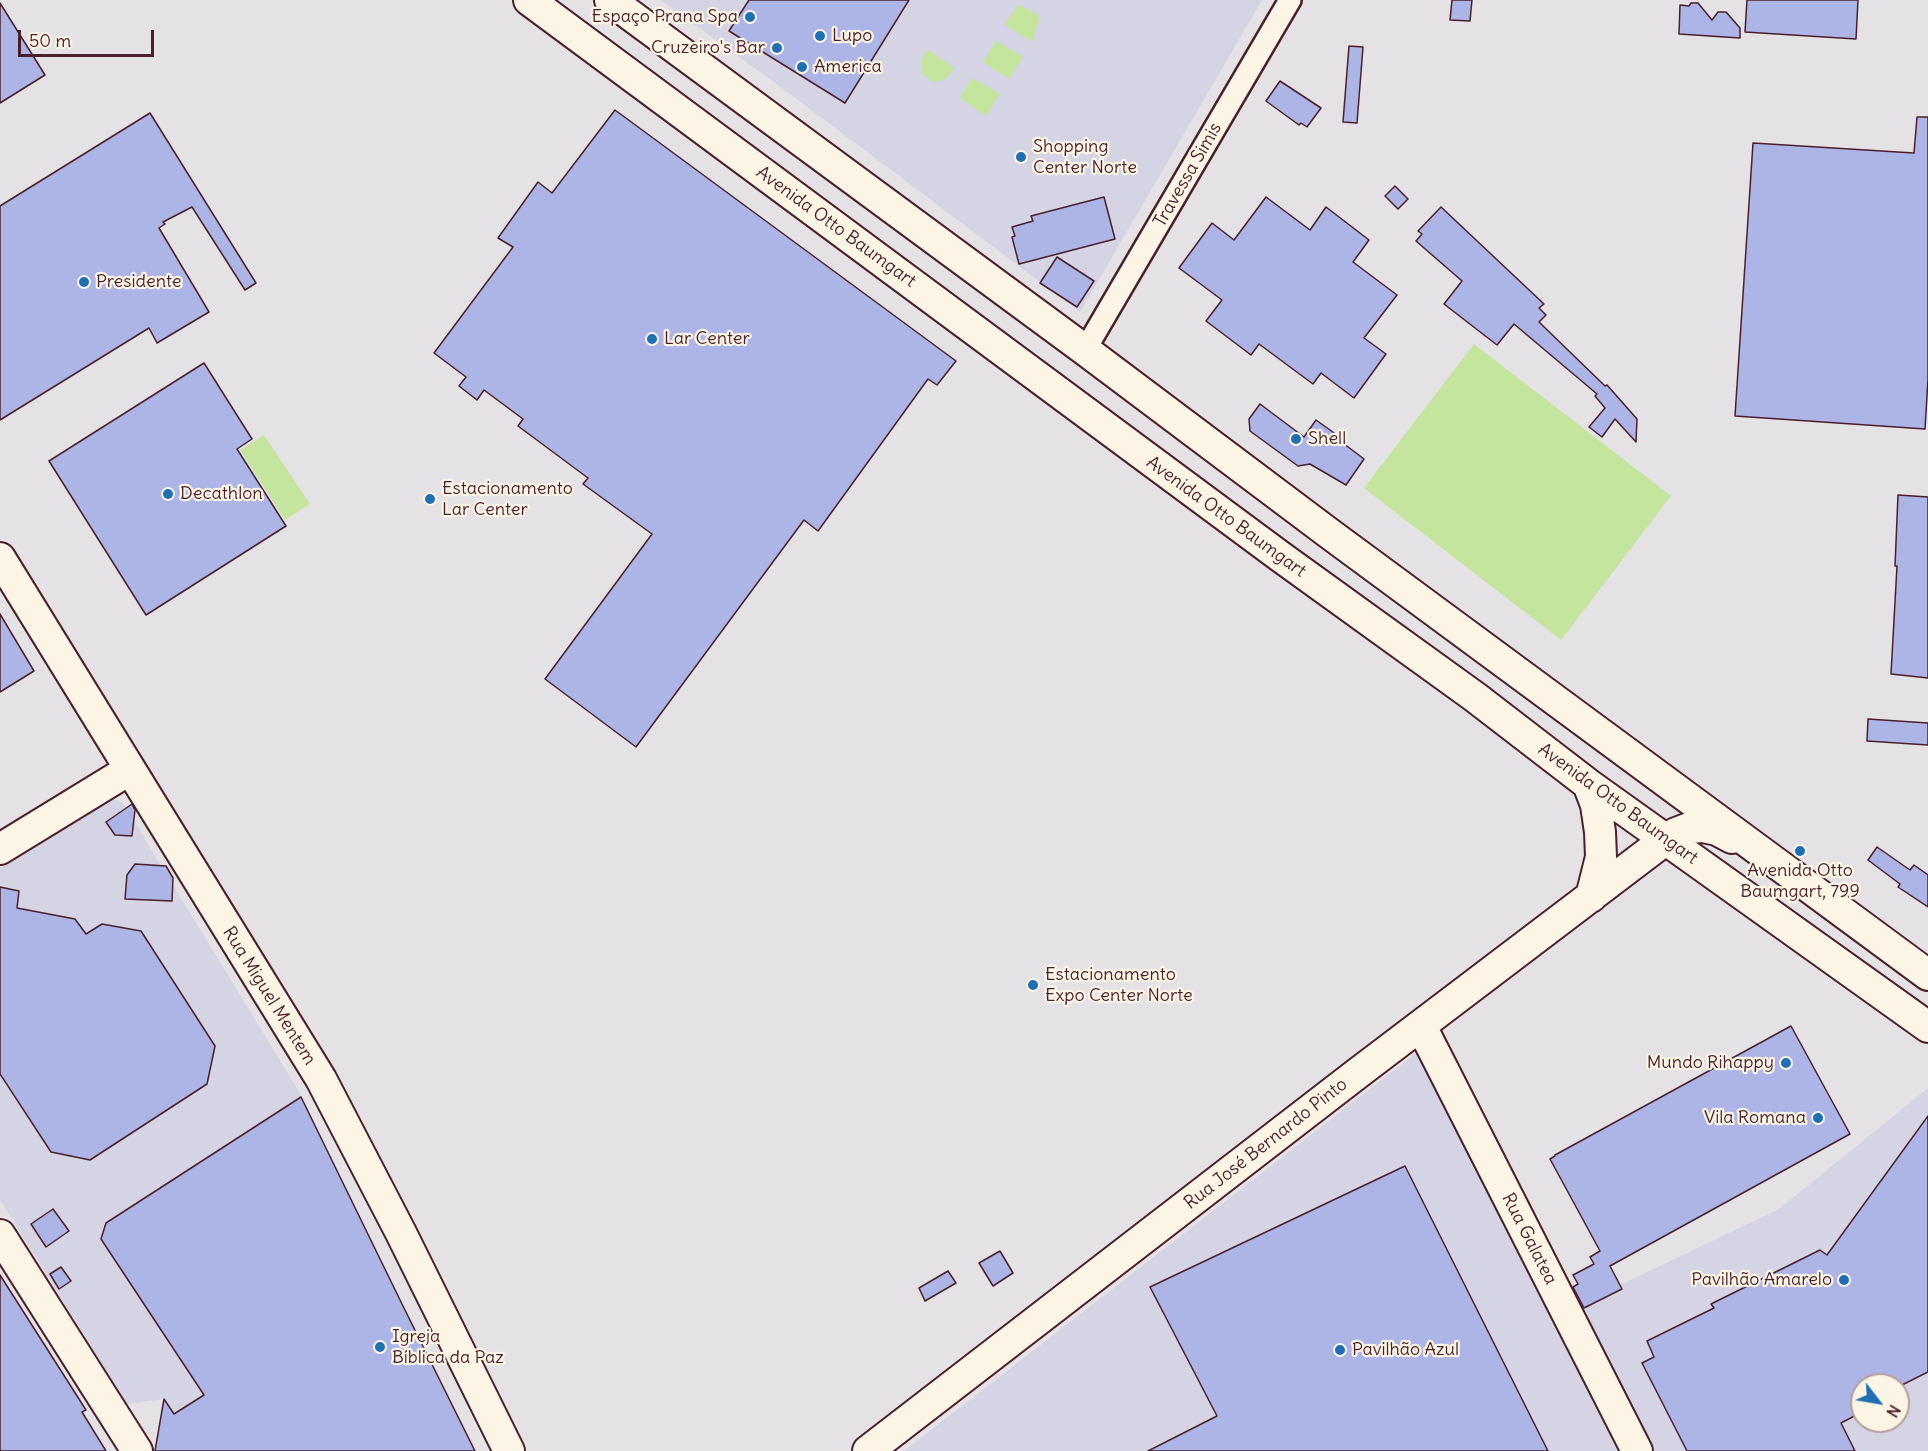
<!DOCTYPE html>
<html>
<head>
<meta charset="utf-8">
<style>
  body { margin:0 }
  #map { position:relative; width:1928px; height:1451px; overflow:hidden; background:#e4e2e5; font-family:Delius,sans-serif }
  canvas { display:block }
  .north { position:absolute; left:1850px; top:1373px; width:60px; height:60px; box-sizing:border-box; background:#fcf5e5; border:2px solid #b59f9b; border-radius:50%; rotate:121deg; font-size:16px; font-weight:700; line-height:24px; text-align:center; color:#4a1f2b }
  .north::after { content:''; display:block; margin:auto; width:21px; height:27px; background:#1f6fb2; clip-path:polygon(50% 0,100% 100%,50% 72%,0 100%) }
  .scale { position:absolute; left:18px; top:30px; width:136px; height:27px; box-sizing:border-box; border:3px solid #4a1f2b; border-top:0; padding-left:8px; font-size:18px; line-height:21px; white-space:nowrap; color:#4a1f2b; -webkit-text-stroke:4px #fcf5e5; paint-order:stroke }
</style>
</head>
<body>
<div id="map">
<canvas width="1928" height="1451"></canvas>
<div class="north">N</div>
<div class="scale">50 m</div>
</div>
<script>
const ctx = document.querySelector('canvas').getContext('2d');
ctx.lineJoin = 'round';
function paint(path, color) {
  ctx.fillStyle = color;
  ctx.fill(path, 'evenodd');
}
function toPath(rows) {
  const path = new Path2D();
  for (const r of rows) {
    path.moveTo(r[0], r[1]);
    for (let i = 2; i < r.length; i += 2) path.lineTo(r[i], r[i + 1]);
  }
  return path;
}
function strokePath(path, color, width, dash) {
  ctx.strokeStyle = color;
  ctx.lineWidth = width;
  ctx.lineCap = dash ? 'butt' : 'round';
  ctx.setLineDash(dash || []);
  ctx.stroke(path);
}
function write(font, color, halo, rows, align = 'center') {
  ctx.font = font + ' Delius,sans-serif';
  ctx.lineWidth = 4.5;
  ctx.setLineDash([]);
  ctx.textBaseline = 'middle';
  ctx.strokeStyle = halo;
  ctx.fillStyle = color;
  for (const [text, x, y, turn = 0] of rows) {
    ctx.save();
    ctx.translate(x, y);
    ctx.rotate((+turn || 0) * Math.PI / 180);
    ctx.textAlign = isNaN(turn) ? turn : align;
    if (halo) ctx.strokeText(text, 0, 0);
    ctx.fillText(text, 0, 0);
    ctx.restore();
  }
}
const built = toPath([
  [660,0,1262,0,1080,312,778,85],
  [110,797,123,803,298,1090,402,1304,231,1415,213,1389,174,1414,164,1399,127,1404,0,1200,0,869],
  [1438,1036,1572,1308,1779,1209,1928,1088,1928,1451,904,1451],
  [1862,1385,1898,1385,1898,1421,1862,1421]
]);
const green = toPath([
  [1018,4,1040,16,1032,42,1005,25],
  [996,41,1023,57,1009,79,983,62],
  [927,49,954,68,946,79,934,82,921,73,921,62],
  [972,78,1000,94,986,116,960,98],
  [1474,344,1671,496,1561,640,1364,488],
  [264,435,310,504,285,520,240,450]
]);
const building = toPath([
  [749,0,909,0,845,103,729,31,749,0],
  [1452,0,1472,0,1470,21,1450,20,1452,0],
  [1747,0,1858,0,1856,39,1745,32,1747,0],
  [0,3,45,75,0,103,0,3],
  [1691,3,1698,3,1712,20,1718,12,1726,12,1740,28,1740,38,1679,34,1680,5,1689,6,1691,3],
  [1349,46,1363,47,1357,123,1343,122,1349,46],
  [1280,81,1321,108,1307,127,1301,123,1299,125,1266,101,1280,81],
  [615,110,956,361,937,385,928,379,818,531,804,520,636,747,545,679,652,534,583,484,588,478,518,426,523,419,484,390,477,400,459,386,466,377,434,353,513,247,498,238,538,182,552,193,615,110],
  [150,113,256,283,245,290,192,207,163,222,165,224,159,228,209,312,157,343,149,328,0,420,0,206,150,113],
  [1917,117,1928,117,1928,379,1925,429,1735,416,1753,143,1914,153,1917,117],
  [1395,186,1408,199,1398,209,1385,196,1395,186],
  [1104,197,1115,239,1019,264,1012,237,1015,236,1012,227,1033,221,1031,216,1104,197],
  [1266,197,1310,230,1326,207,1369,240,1353,262,1397,295,1364,338,1386,354,1354,398,1321,373,1313,384,1259,344,1251,355,1206,321,1222,300,1179,268,1212,223,1234,240,1266,197],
  [1441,207,1544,304,1539,308,1546,315,1539,322,1605,386,1607,385,1637,419,1636,442,1615,419,1602,437,1589,427,1605,408,1595,396,1597,394,1514,324,1497,345,1444,304,1462,281,1416,241,1422,234,1418,231,1441,207],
  [1057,257,1094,281,1077,307,1040,283,1057,257],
  [204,363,252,439,237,449,286,526,146,615,49,461,204,363],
  [1260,404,1304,437,1316,420,1337,435,1335,437,1364,459,1346,485,1310,464,1298,466,1250,431,1249,419,1260,404],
  [1898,495,1928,497,1928,678,1891,674,1897,566,1895,566,1898,495],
  [0,614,34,671,0,692,0,614],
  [1868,719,1928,723,1928,745,1867,741,1868,719],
  [132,804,135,810,132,836,115,835,106,822,132,804],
  [1877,847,1910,870,1914,865,1928,875,1928,907,1898,887,1900,884,1868,860,1877,847],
  [135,864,166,866,173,878,172,901,125,899,127,875,135,864],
  [0,887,19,891,17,908,75,919,86,934,102,924,141,931,215,1046,207,1084,90,1160,51,1152,0,1074,0,887],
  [1791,1026,1850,1134,1610,1266,1622,1289,1584,1308,1573,1287,1578,1284,1573,1275,1594,1264,1590,1257,1600,1251,1550,1159,1555,1156,1555,1155,1791,1026],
  [301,1097,402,1304,475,1451,155,1451,164,1399,174,1414,204,1395,101,1239,106,1223,301,1097],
  [1928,1116,1928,1372,1902,1385,1862,1385,1862,1412,1841,1423,1855,1451,1687,1451,1642,1363,1654,1357,1647,1341,1714,1308,1711,1304,1820,1250,1827,1255,1928,1116],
  [1405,1166,1548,1451,1148,1451,1217,1416,1150,1287,1405,1166],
  [53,1209,69,1231,46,1247,31,1224,53,1209],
  [1000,1251,1013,1273,993,1286,979,1263,1000,1251],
  [61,1267,71,1281,59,1289,50,1274,61,1267],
  [948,1271,956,1283,925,1301,919,1288,948,1271],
  [0,1275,86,1410,82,1412,106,1451,0,1451,0,1275]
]);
const street = toPath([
  [1085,350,1290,0]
]);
const secondary = toPath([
  [529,0,1281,557,1475,697,1588,784,1928,1027],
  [610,0,1085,350,1330,534,1928,975],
  [0,558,321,1079,401,1233,509,1451],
  [1588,784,1596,805,1600,832,1601,857,1591,897],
  [0,849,129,770],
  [1421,1026,1637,1451],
  [0,1235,137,1451],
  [868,1451,1358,1073,1665,840,1676,833,1689,828,1703,827,1717,830,1732,838]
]);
const markers = [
  [750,17,6,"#1f6fb2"],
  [820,36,6,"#1f6fb2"],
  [777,48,6,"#1f6fb2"],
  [802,67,6,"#1f6fb2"],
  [1021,157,6,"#1f6fb2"],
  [84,282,6,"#1f6fb2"],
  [652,339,6,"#1f6fb2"],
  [1296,439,6,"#1f6fb2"],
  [168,494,6,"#1f6fb2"],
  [430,499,6,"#1f6fb2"],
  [1800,851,6,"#1f6fb2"],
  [1033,985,6,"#1f6fb2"],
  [1786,1063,6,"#1f6fb2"],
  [1818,1118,6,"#1f6fb2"],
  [1844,1280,6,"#1f6fb2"],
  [380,1347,6,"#1f6fb2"],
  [1340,1350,6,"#1f6fb2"]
];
const poiNames = [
  ["Espaço Prana Spa",738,17,"right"],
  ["Lupo",832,36],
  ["Cruzeiro's Bar",765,48,"right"],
  ["America",814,67],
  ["Shopping",1033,147],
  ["Center Norte",1033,168],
  ["Presidente",96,282],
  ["Lar Center",664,339],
  ["Shell",1308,439],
  ["Estacionamento",442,489],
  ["Lar Center",442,510],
  ["Decathlon",180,494],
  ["Avenida Otto",1800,871,"center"],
  ["Baumgart, 799",1800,892,"center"],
  ["Estacionamento",1045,975],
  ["Expo Center Norte",1045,996],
  ["Mundo Rihappy",1774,1063,"right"],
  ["Vila Romana",1806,1118,"right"],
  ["Pavilhão Amarelo",1832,1280,"right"],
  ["Igreja",392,1337],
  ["Bíblica da Paz",392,1358],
  ["Pavilhão Azul",1352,1350]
];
const streetNames = [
  ["Travessa Simis",1188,175,-60],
  ["Avenida Otto Baumgart",836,227,36],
  ["Avenida Otto Baumgart",1226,517,36],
  ["Avenida Otto Baumgart",1618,804,36],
  ["Rua Miguel Mentem",269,996,58],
  ["Rua José Bernardo Pinto",1266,1144,-38],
  ["Rua Galatea",1529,1239,63]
];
paint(built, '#d4d4e5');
paint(green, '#c5e49d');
paint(building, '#adb5e6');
strokePath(building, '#4a1f2b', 1.5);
strokePath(street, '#4a1f2b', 26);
strokePath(secondary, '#4a1f2b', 34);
strokePath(street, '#fcf5e5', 21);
strokePath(secondary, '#fcf5e5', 30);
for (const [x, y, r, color] of markers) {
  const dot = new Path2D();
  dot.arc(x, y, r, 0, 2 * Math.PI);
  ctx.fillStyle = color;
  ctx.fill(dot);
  strokePath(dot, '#fcf5e5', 2);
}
write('18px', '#4a1f2b', '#fcf5e5', poiNames, 'left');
write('18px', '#4a1f2b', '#fcf5e5', streetNames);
</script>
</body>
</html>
